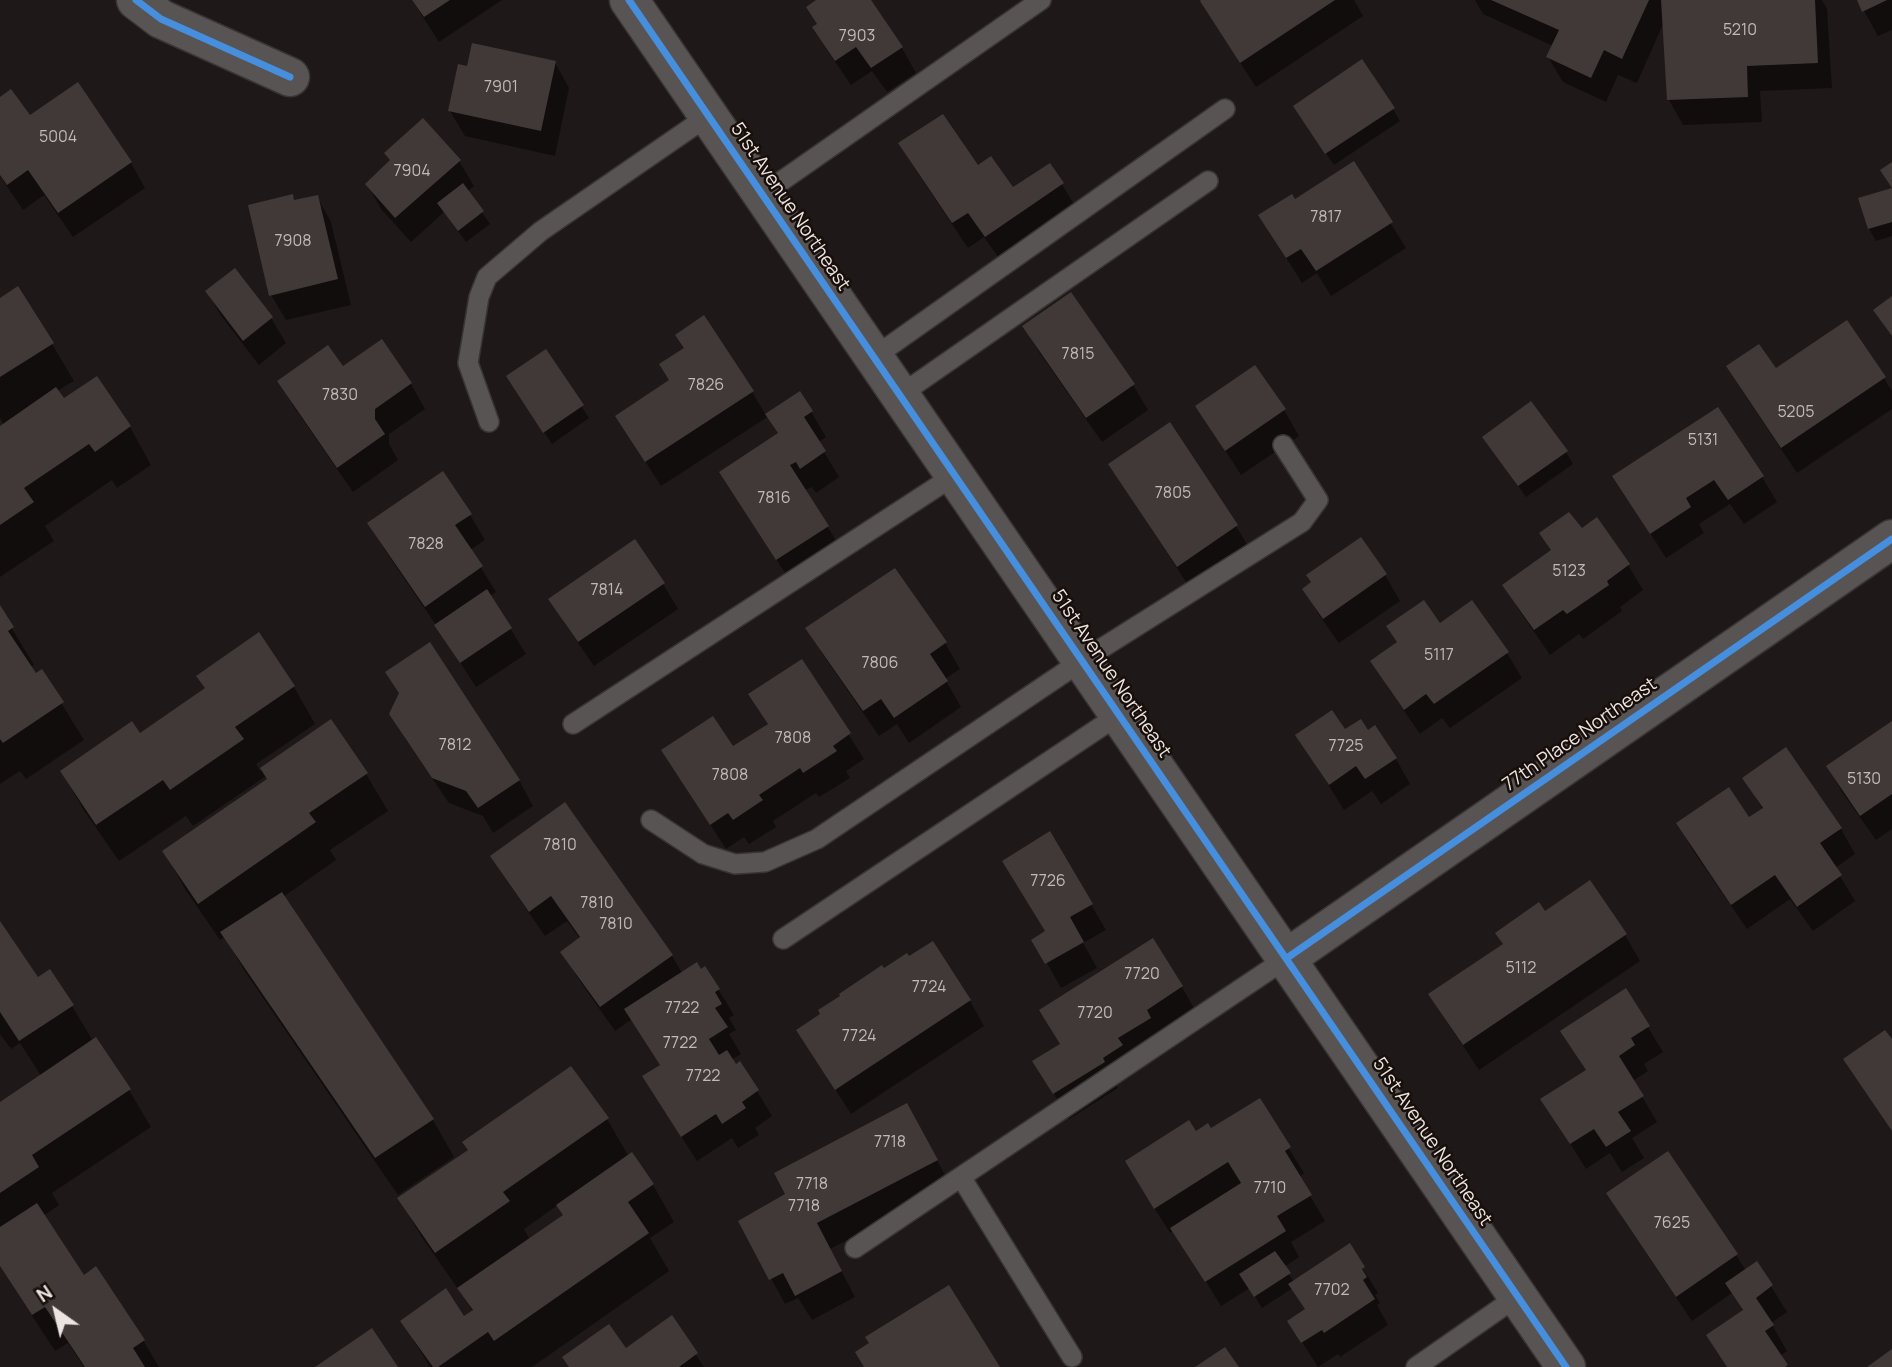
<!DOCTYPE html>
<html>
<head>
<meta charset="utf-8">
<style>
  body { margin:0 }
  #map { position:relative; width:1892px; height:1367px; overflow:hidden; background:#1e1918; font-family:Manrope,sans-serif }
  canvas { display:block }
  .north { position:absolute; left:21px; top:1276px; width:70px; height:70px; -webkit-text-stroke:5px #180f0b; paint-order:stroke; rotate:326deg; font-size:19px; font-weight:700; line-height:28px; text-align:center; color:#ebe4e1 }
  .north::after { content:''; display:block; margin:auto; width:24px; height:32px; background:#ebe4e1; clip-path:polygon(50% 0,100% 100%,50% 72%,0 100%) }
</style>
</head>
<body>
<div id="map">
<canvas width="1892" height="1367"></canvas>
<div class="north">N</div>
</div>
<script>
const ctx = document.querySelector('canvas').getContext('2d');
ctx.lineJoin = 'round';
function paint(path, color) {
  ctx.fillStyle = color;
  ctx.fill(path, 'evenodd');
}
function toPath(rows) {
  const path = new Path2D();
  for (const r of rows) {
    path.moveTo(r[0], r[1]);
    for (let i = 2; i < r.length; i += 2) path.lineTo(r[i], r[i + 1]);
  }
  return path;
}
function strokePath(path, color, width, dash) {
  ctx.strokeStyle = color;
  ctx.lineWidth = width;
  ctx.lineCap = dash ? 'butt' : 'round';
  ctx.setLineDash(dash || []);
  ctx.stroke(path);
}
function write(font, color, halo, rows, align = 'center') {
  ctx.font = font + ' Manrope,sans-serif';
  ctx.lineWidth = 5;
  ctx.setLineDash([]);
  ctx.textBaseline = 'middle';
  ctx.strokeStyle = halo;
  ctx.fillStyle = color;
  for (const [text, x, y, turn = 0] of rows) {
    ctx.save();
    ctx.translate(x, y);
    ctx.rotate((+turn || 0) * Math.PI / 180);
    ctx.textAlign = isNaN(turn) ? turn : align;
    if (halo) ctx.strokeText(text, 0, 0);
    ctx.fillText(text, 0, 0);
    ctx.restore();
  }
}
const shadow = toPath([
  [412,0,502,0,439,42],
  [819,0,869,0,902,48,916,73,887,92,872,71,851,85,829,53,814,28,818,25],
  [1205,0,1354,0,1363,16,1256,87,1217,27,1202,2],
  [1475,0,1822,0,1827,9,1832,88,1760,91,1762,122,1683,125,1669,100,1664,22,1637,83,1618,75,1606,102,1563,82,1548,57,1553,46,1483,14],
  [1858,0,1892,0,1892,30,1878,36],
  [555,63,569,88,555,156,465,136,450,111,468,68],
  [0,99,29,117,131,163,145,188,73,237,44,195,23,210,0,176],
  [1393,109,1400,121,1334,165,1302,118],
  [900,144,978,167,1012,190,1050,165,1077,209,1001,261,984,237,968,248,915,169],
  [459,161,474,186,467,192,490,224,466,242,444,212,411,242,381,209,367,184],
  [1353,163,1406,248,1331,296,1317,273,1302,283,1275,240,1295,201],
  [1892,190,1892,236,1876,241,1869,229,1860,200],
  [292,196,296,202,317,197,331,222,351,305,286,320,271,295],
  [207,292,271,318,286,343,259,365,222,317],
  [0,300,52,344,74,381,57,391,64,401,97,378,130,427,151,465,117,488,112,480,45,526,54,541,0,577,0,428,4,425,0,418],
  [1847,322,1892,391,1892,409,1797,473,1743,392,1728,367,1775,371],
  [1024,327,1133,385,1148,410,1102,442,1039,352],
  [545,351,589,418,552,444,515,389],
  [1254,367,1284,410,1299,436,1241,475,1197,406],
  [342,368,411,384,425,409,389,434,389,444,398,460,353,492,294,407,279,382],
  [752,392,766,415,800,393,826,437,818,442,839,477,816,493,812,487,805,490,843,552,792,584,721,472,779,435,769,416,661,486,617,417],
  [1169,424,1236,526,1251,551,1192,591,1125,489,1110,464],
  [1484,437,1566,452,1573,464,1526,497],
  [1614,477,1762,477,1777,502,1744,524,1730,504,1699,524,1704,533,1666,558],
  [470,515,485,540,470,550,496,592,490,596,526,654,476,687,438,628,384,549,369,524],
  [1581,531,1628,565,1643,590,1620,607,1622,611,1583,639,1579,634,1550,655,1519,610,1504,585],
  [1360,540,1385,575,1400,601,1339,643,1319,615,1304,589],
  [663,584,678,609,594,666,565,624,551,599],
  [0,609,34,665,30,667,36,676,42,672,84,740,26,779,20,771,0,784],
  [1440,625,1507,653,1522,678,1450,728,1442,718,1420,734,1387,686,1373,661],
  [808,628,945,643,960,669,945,679,961,707,909,743,897,724,879,736,822,653],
  [802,661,864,759,846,771,850,778,819,797,816,793,773,821,776,827,749,844,744,837,726,849,663,751,733,749,768,724],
  [294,687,315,724,256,764,260,771,331,721,366,774,388,811,330,850,336,860,283,897,433,1120,454,1157,398,1195,244,970,225,937,220,940,185,889,164,851,269,780,266,776,193,826,186,816,119,861,83,809,62,772,139,736],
  [391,714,519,780,533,806,493,833,483,816,449,803,406,740],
  [1892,723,1892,829,1876,840,1842,792,1828,767],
  [1344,732,1367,732,1396,759,1410,784,1381,804,1372,791,1344,810,1298,736],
  [1786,750,1841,829,1855,854,1835,868,1855,901,1813,931,1790,899,1747,929,1692,849,1678,823,1749,819,1763,810,1744,779],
  [1049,834,1106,930,1083,943,1097,968,1061,988,1034,940,1047,932],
  [492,856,672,956,682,973,700,971,705,968,734,1015,729,1018,736,1030,729,1034,741,1054,731,1060,757,1091,772,1116,755,1128,759,1135,738,1148,732,1138,697,1161,659,1102,661,1066,632,1019,615,1031,577,977,563,952,580,939,567,921,545,936,507,881],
  [1590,883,1625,935,1640,961,1479,1070,1445,1019,1431,994,1504,945,1545,913],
  [0,924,37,979,72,1006,93,1041,95,1039,129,1090,151,1127,52,1193,59,1205,43,1216,83,1277,143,1340,159,1367,84,1367,68,1343,55,1351,0,1266,0,1104,41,1076,20,1043,11,1049,0,1034],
  [1182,987,1196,1012,1131,1063,1136,1071,1116,1084,1118,1088,1069,1119,1034,1061],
  [1626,991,1663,1052,1644,1064,1648,1071,1633,1081,1657,1122,1632,1138,1644,1158,1622,1172,1610,1153,1586,1169,1543,1100,1587,1072,1563,1032],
  [970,1001,984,1026,851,1114,798,1031],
  [1259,1101,1304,1173,1299,1177,1325,1221,1291,1242,1299,1257,1284,1267,1294,1282,1349,1246,1378,1293,1375,1295,1380,1303,1377,1305,1388,1325,1340,1357,1338,1354,1318,1367,1289,1322,1306,1311,1293,1288,1262,1308,1250,1288,1221,1306,1174,1230,1170,1233,1141,1187,1196,1133,1211,1131],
  [607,1119,629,1157,653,1185,674,1222,650,1238,669,1271,532,1367,430,1367,402,1321,464,1318,473,1312,459,1288,458,1289,421,1236,399,1199],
  [558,1205,565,1216,530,1240,524,1229],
  [921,1131,951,1186,830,1249,855,1297,812,1320,798,1298,785,1304,740,1221],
  [1608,1194,1736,1255,1746,1271,1757,1264,1787,1312,1771,1323,1787,1351,1780,1356,1787,1367,1727,1367,1708,1336,1743,1311,1732,1293,1692,1321,1623,1219],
  [671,1318,704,1367,570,1367,626,1350]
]);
const building = toPath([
  [412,0,450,0,424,17],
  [816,0,871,0,903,47,871,68,856,47,835,61,812,27,817,24,806,7],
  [1201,0,1335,0,1240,63,1200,1],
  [1491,0,1649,0,1622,59,1604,50,1591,78,1546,57,1559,30],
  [1661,0,1815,0,1818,63,1747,66,1748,97,1667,100],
  [1857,0,1887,0,1862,12],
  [472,43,556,61,541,131,448,111,458,64,467,66],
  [1362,59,1395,108,1325,154,1293,106],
  [78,82,132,162,58,213,28,170,7,185,0,175,0,97,11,89,30,115],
  [943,114,978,165,991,156,1013,187,1050,163,1064,183,985,237,968,213,952,223,898,143],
  [423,118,461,160,395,218,365,184,390,160,384,153],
  [1354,161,1393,222,1316,271,1301,249,1286,258,1258,215,1292,194,1295,199],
  [1892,162,1892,188,1880,170],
  [463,183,484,211,458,231,437,203],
  [1892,188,1892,222,1868,229,1858,198],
  [293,194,294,200,318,195,338,279,269,296,248,205],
  [235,268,273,317,243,341,205,291],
  [18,286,54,343,0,377,0,298],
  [1071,292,1135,384,1086,418,1022,326],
  [1892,296,1892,336,1873,310],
  [704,315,754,391,645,462,615,416,669,380,659,364,684,348,675,335],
  [1847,320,1886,377,1781,448,1726,366,1759,344,1776,368],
  [382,339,412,383,375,409,375,419,385,434,337,468,277,381,328,345,343,366],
  [546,349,584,405,543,433,506,376],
  [1255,365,1286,409,1225,451,1195,406],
  [97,376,131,426,95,452,89,444,24,488,34,502,0,525,0,426,56,387,64,398],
  [800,391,813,411,804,417,826,451,800,469,796,462,790,465,829,526,776,560,719,472,778,433,765,414],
  [1531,401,1568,451,1518,486,1482,437],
  [1718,407,1764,476,1728,500,1714,480,1686,498,1691,507,1650,534,1612,476],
  [1170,422,1238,525,1177,567,1108,464],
  [443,471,472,514,455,525,483,566,425,607,367,523],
  [1569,512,1582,528,1597,517,1630,564,1607,581,1609,585,1567,614,1563,610,1534,630,1502,585,1551,550,1539,533],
  [1361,537,1387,574,1323,619,1302,589,1311,582,1306,575],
  [635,539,665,583,578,642,548,599],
  [895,568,947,642,930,654,948,681,894,718,881,699,863,711,805,628],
  [487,589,512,628,460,663,434,625],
  [1424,600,1440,623,1472,600,1509,652,1434,704,1426,694,1404,710,1370,661,1397,642,1386,626],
  [0,605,14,627,8,631,36,673,42,669,64,702,3,743,0,739],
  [259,632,295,686,235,727,244,739,170,790,163,780,96,825,60,771,132,721,140,733,205,688,196,676],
  [430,642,520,780,478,808,466,791,432,778,389,714,399,693,385,672],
  [802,659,851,733,833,746,837,751,803,773,800,768,759,795,763,800,733,820,728,813,710,825,661,750,713,716,733,746,768,724,748,694],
  [1332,710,1345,729,1361,719,1368,730,1375,725,1397,758,1365,779,1356,766,1329,785,1295,735],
  [331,719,368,773,309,813,316,822,198,904,162,851,267,779,260,768],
  [1892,721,1892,794,1860,816,1826,766],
  [1786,747,1842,828,1820,843,1842,875,1797,907,1775,875,1731,905,1676,823,1729,787,1749,817,1763,808,1742,778],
  [565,802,673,955,600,1007,560,952,580,937,551,896,529,912,490,856],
  [1050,831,1093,904,1070,917,1084,942,1045,964,1031,940,1045,931,1002,861],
  [1590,880,1627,934,1463,1045,1428,994,1503,944,1495,933,1539,902,1545,911],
  [282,892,434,1119,375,1158,220,932],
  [0,921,38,977,50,969,74,1005,19,1041,0,1012],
  [1153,938,1183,986,1147,1010,1151,1018,1118,1038,1123,1045,1103,1058,1105,1062,1053,1094,1032,1061,1060,1044,1039,1010],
  [933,941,971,1000,835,1090,796,1030,820,1014,818,1010,840,996,839,994,882,965,884,968,907,953,909,956],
  [697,962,701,969,705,966,720,989,715,992,722,1004,715,1008,728,1027,709,1039,719,1055,727,1050,736,1064,740,1061,759,1090,742,1102,746,1108,722,1124,716,1114,681,1137,642,1076,660,1065,624,1009],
  [1626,988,1650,1026,1631,1038,1635,1045,1619,1056,1644,1096,1618,1112,1631,1131,1606,1147,1594,1129,1570,1144,1540,1099,1586,1070,1560,1031],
  [1885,1030,1892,1039,1892,1131,1843,1059],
  [96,1037,131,1089,32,1155,39,1167,0,1193,0,1102],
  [571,1066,609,1118,503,1192,510,1201,435,1253,397,1198,468,1150,462,1142],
  [1260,1098,1291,1147,1285,1151,1312,1195,1277,1216,1286,1231,1205,1282,1170,1228,1241,1183,1228,1162,1154,1209,1125,1161,1189,1120,1196,1131,1208,1123,1211,1128],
  [907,1103,938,1160,817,1223,842,1271,795,1296,783,1273,769,1280,738,1221,785,1194,774,1173],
  [1668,1151,1738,1254,1676,1297,1606,1193],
  [632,1152,654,1184,628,1202,649,1233,494,1341,488,1332,438,1367,433,1367,400,1321,446,1288,464,1316,473,1310,457,1288,563,1215,556,1205],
  [37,1203,84,1275,96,1266,145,1340,133,1348,145,1367,85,1367,45,1307,32,1315,0,1266,0,1227],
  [1350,1243,1365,1267,1362,1269,1367,1277,1363,1280,1375,1299,1324,1333,1322,1330,1301,1343,1287,1321,1305,1309,1288,1284],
  [1275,1251,1291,1273,1254,1297,1239,1274],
  [1757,1261,1773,1285,1756,1298,1774,1325,1765,1331,1788,1365,1785,1367,1727,1367,1706,1335,1743,1310,1725,1283],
  [949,1285,1000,1367,864,1367,855,1352,869,1343,865,1337],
  [672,1315,698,1353,679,1367,569,1367,562,1357,609,1324,626,1348],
  [372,1328,398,1367,315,1367],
  [1225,1347,1239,1367,1195,1367],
  [1892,1349,1892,1367,1867,1367]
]);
const lane = toPath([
  [763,194,1041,0],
  [874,357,1225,109],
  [900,395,1208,181],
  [489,422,468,363,479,297,487,277,541,231,708,116],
  [573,724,955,475],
  [651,820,703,854,735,864,765,862,817,839,1083,660,1302,522,1318,500,1283,445],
  [783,939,1120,714],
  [961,1177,1072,1357],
  [855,1248,1287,958],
  [1416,1367,1518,1296]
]);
const street = toPath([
  [136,0,161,19,290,77],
  [1287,958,1892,539]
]);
const secondary = toPath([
  [629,0,1566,1367]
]);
const cycleway = toPath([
  [136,0,161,19,290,77],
  [629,0,1566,1367],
  [1287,958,1892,539]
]);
const numberNames = [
  ["5210",1740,31],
  ["7903",857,37],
  ["7901",501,88],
  ["5004",58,138],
  ["7904",412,172],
  ["7817",1326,218],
  ["7908",293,242],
  ["7815",1078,355],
  ["7826",706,386],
  ["7830",340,396],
  ["5205",1796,413],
  ["5131",1703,441],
  ["7805",1173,494],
  ["7816",774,499],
  ["7828",426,545],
  ["5123",1569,572],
  ["7814",607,591],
  ["5117",1439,656],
  ["7806",880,664],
  ["7808",793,739],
  ["7812",455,746],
  ["7725",1346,747],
  ["7808",730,776],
  ["5130",1864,780],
  ["7810",560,846],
  ["7726",1048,882],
  ["7810",597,904],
  ["7810",616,925],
  ["5112",1521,969],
  ["7720",1142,975],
  ["7724",929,988],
  ["7722",682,1009],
  ["7720",1095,1014],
  ["7724",859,1037],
  ["7722",680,1044],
  ["7722",703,1077],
  ["7718",890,1143],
  ["7718",812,1185],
  ["7710",1270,1189],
  ["7718",804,1207],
  ["7625",1672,1224],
  ["7702",1332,1291]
];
const streetNames = [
  ["51st Avenue Northeast",790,207,56],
  ["51st Avenue Northeast",1111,674,56],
  ["77th Place Northeast",1580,735,-35],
  ["51st Avenue Northeast",1432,1142,56]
];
paint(shadow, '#0007');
paint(building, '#413937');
strokePath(lane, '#393534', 22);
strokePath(street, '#393534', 41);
strokePath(secondary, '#393534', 41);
strokePath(lane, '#595454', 19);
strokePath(street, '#595454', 38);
strokePath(secondary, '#595454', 38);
strokePath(cycleway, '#468fdf', 7);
write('16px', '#c0b9b6', null, numberNames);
write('19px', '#ebe4e1', '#180f0b', streetNames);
</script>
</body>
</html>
